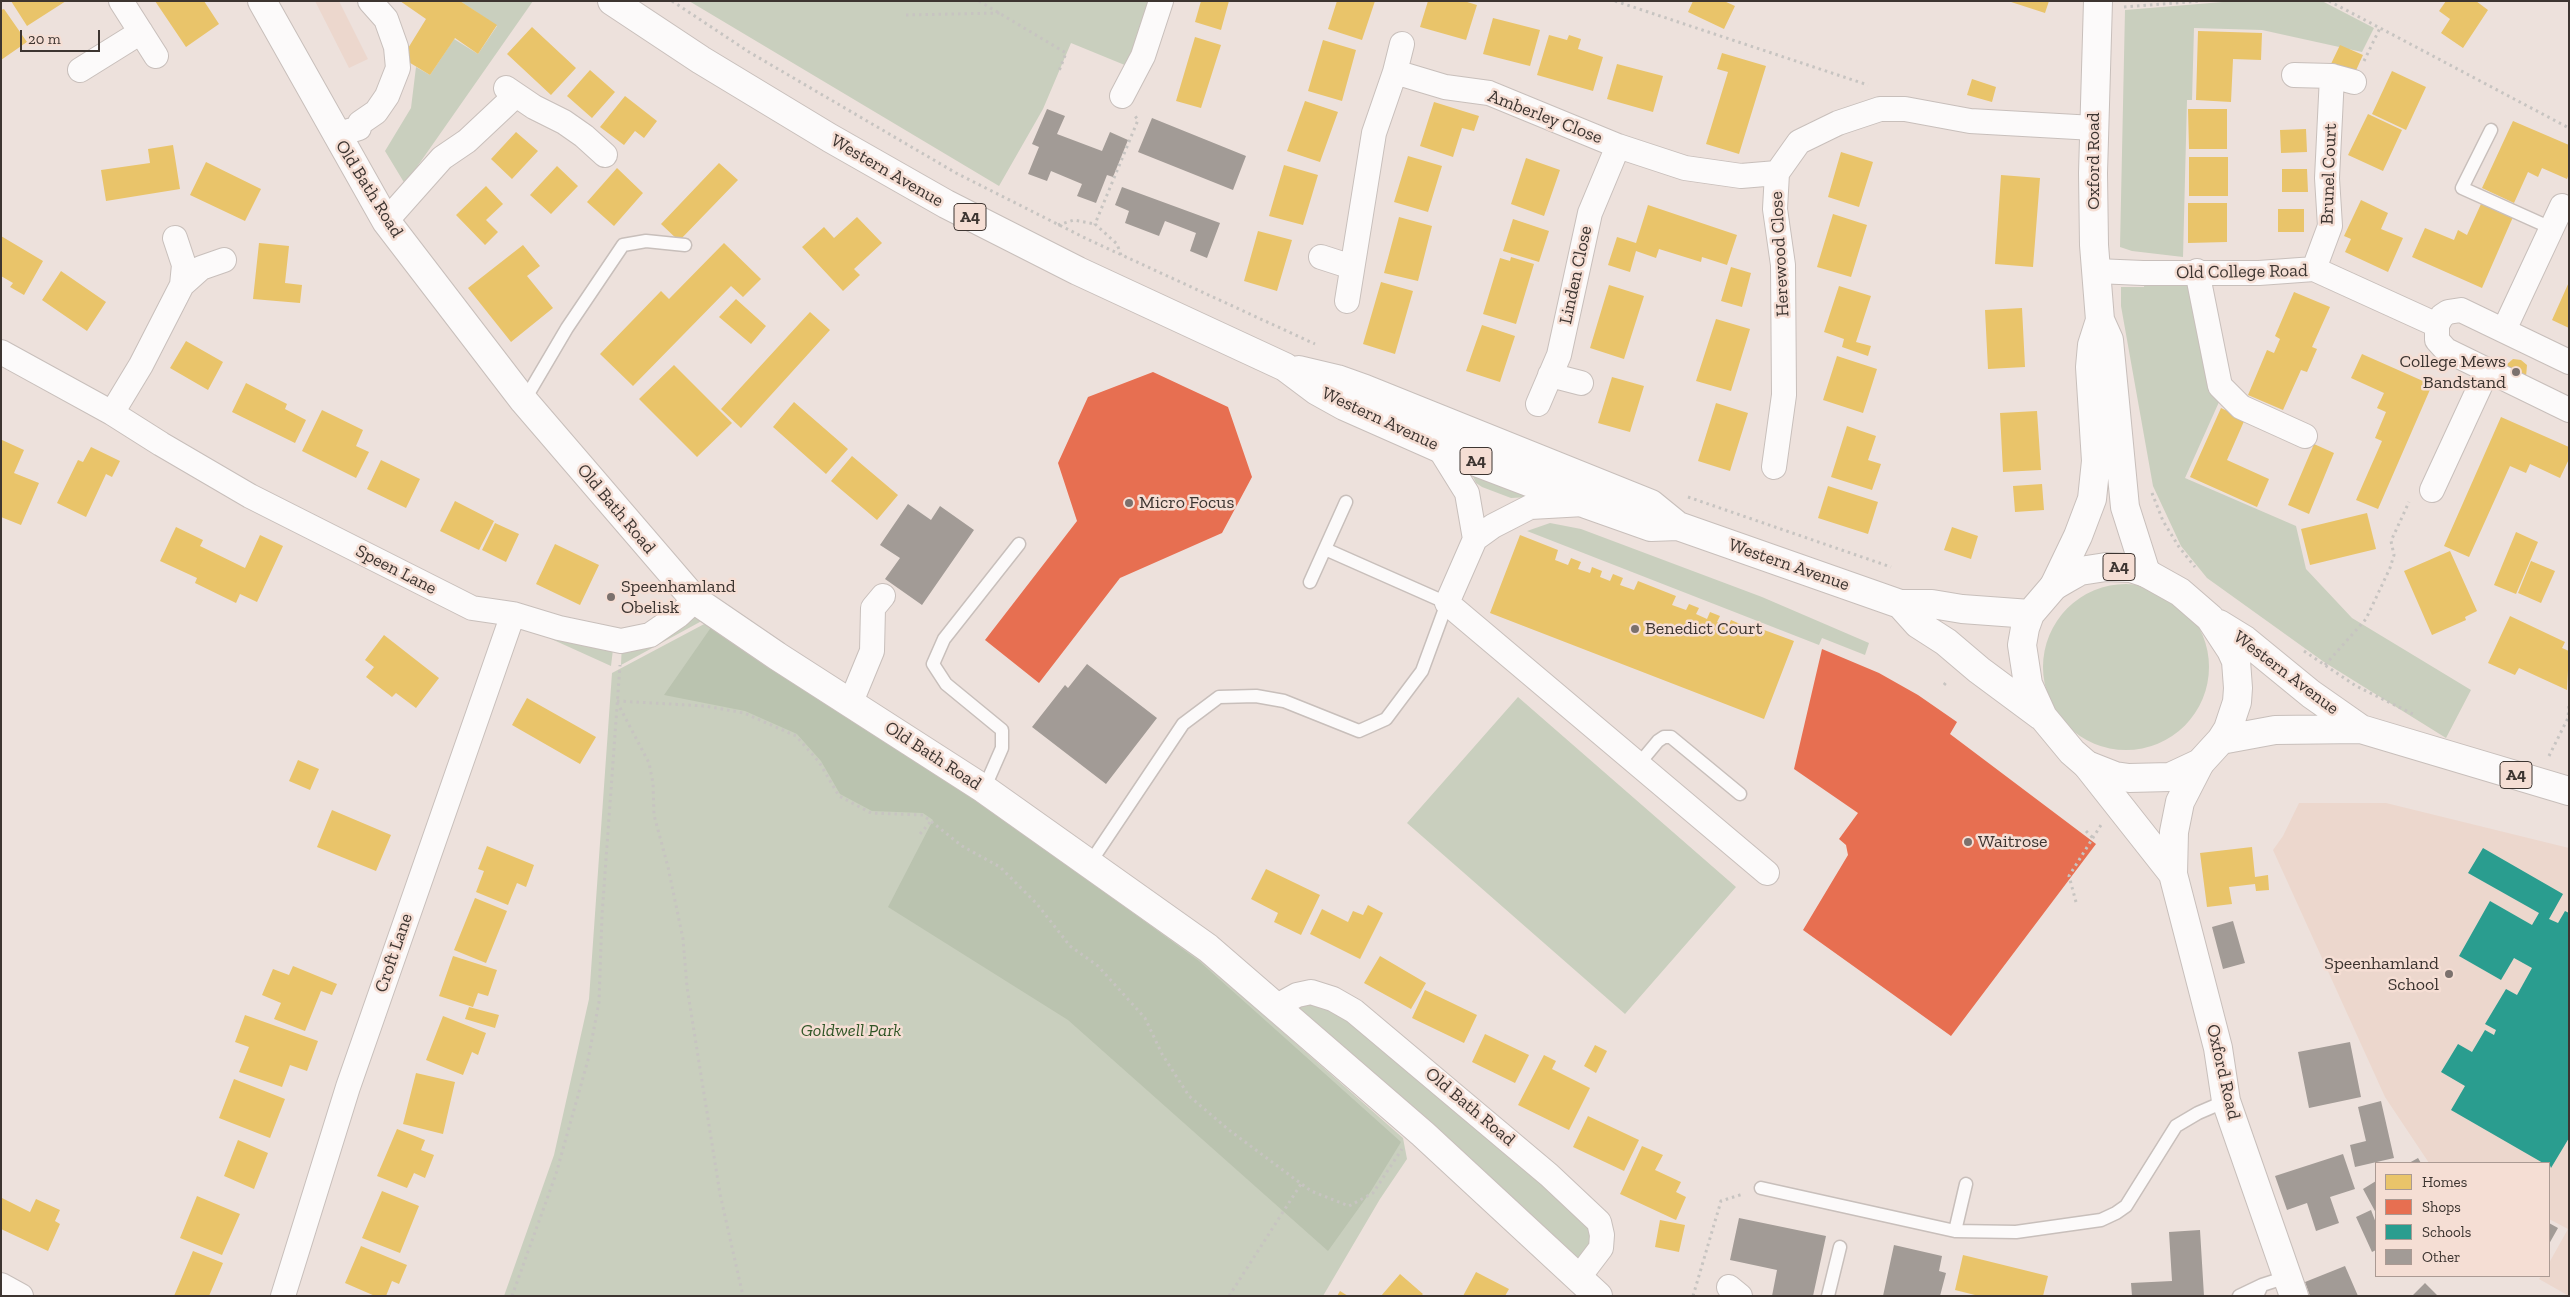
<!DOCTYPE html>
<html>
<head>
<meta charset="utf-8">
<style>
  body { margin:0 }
  #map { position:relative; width:2570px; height:1297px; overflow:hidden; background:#ede1dc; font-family:"Zilla Slab",serif }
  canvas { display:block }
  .frame { position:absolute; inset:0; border:2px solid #3d3531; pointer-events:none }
  .legend { position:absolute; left:2375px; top:1162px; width:175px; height:115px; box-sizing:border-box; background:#f5ded4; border:1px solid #ab9a93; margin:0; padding:6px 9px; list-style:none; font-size:15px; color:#3d3531 }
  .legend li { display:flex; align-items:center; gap:10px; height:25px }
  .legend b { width:25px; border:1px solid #ab9a93 }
  .scale { position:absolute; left:20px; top:30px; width:80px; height:22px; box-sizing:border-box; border:2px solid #3d3531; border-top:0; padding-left:6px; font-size:15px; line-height:18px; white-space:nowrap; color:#3d3531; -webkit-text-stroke:4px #f5ded4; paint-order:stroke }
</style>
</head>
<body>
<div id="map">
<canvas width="2570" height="1297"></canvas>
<div class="frame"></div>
<ul class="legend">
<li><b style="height:14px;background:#e9c46a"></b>Homes</li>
<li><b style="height:14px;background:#e76f51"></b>Shops</li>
<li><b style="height:14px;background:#2a9d8f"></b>Schools</li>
<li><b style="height:14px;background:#a29b96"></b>Other</li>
</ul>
<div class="scale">20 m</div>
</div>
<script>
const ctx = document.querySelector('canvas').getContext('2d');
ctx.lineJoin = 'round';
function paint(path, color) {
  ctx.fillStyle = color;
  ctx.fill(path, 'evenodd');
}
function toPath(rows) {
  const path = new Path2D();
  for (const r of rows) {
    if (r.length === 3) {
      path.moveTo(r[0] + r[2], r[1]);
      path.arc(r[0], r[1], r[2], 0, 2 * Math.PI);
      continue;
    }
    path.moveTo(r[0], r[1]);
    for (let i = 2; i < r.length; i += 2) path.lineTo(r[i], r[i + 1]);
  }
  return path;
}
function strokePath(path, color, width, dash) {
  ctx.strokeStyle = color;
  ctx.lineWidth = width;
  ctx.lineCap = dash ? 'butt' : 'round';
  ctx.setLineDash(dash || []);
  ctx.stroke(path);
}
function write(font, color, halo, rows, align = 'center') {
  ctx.font = font + ' "Zilla Slab",serif';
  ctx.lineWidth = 5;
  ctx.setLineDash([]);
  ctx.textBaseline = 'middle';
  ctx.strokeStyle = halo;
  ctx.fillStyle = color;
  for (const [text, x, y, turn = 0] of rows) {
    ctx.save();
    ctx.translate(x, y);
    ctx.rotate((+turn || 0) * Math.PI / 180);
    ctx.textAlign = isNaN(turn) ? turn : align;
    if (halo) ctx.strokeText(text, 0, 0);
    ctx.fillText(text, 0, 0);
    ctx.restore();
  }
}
const built = toPath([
  [315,1,339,1,368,59,349,68],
  [2299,803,2386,803,2569,848,2569,1296,2539,1279,2541,1276,2549,1276,2549,1263,2568,1229,2549,1219,2549,1163,2429,1163,2385,1097,2273,850,2283,836]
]);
const green = toPath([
  [460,1,533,1,405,184,385,151,411,108,416,67,430,75,454,39,478,54,497,26],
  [689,1,1153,1,1132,68,1071,43,1043,109,999,186],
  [2235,1,2322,1,2374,28,2362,52,2262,30,2194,28,2192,100,2187,100,2183,257,2132,251,2120,247,2125,10],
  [2192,275,2219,402,2185,478,2296,526,2306,569,2352,618,2471,690,2446,738,2324,662,2207,578,2181,546,2153,486,2121,306,2121,287,2144,287,2145,277],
  [1470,470,1529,497,1511,498,1482,487,1476,483],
  [1550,523,1581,529,1762,597,1869,643,1865,655,1822,638,1819,645,1527,531],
  [2126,667,83],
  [695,603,709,617,621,665,622,642],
  [708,622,975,796,1200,959,1403,1138,1407,1159,1380,1199,1323,1296,504,1296,554,1155,589,999,612,673],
  [516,623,614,641,611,666],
  [1518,697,1736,887,1625,1014,1407,823],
  [1333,1000,1598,1223,1579,1275,1278,1007]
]);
const forest = toPath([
  [712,626,996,813,1199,961,1401,1142,1371,1191,1328,1251,1068,1020,888,907,933,820,923,813,872,811,840,794,821,761,797,734,745,711,664,695]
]);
const homes = toPath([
  [11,1,66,1,27,26],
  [155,1,204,1,219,24,186,47],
  [400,1,460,1,497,25,478,54,455,38,430,75,402,58,426,19],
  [1201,1,1229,1,1221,30,1195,22],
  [1337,1,1375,1,1362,40,1328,29],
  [1428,1,1464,1,1477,5,1466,40,1420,27],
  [1693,1,1724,1,1735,6,1724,29,1688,12],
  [2008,1,2049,1,2045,13],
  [2446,1,2476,1,2488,10,2463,48,2441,33,2450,19,2439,11],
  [4,9,27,42,1,60,1,10],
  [1493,18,1540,30,1530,66,1483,54],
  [532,27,576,68,551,95,507,54],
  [2198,31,2262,33,2261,60,2233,59,2231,102,2196,100],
  [1549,35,1567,40,1569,35,1581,39,1578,49,1603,57,1593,91,1537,75],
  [1195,37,1221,45,1201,108,1176,101],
  [1323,40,1356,50,1342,101,1308,91],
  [2340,45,2363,55,2353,77,2330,66],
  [1722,53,1766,66,1739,154,1706,144,1728,72,1717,69],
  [1617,64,1663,76,1653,112,1607,99],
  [590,70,615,92,592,118,567,96],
  [2392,71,2426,87,2406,130,2372,114],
  [1972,79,1996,87,1992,102,1967,95],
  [625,96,657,121,644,138,635,131,624,145,600,127],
  [1305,101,1338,112,1320,162,1287,151],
  [1434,102,1479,116,1474,131,1462,128,1453,157,1420,146],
  [2188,109,2227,109,2227,149,2189,149],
  [2368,114,2402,130,2383,171,2348,155],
  [2513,121,2569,145,2569,174,2567,179,2542,168,2538,177,2528,172,2514,203,2482,188],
  [2306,129,2307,152,2281,153,2280,130],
  [516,132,538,151,512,179,491,159],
  [173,145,180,189,106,201,101,170,150,163,148,149],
  [1841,152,1873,162,1859,207,1828,197],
  [1408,156,1442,166,1428,212,1394,202],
  [2189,157,2228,157,2228,196,2189,196],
  [1526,158,1560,170,1544,216,1511,204],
  [206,162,261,189,245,221,190,195],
  [719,163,738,180,679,241,661,224],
  [1284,165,1318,175,1303,225,1269,216],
  [557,166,578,186,551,214,530,195],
  [617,168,643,193,614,226,587,202],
  [2282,169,2307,169,2308,192,2282,192],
  [2001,175,2040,178,2033,267,1995,264],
  [486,186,503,204,486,220,498,232,485,245,456,215],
  [2361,200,2388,213,2381,229,2403,238,2388,272,2345,252,2351,239,2344,236],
  [2188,203,2227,203,2227,242,2188,243],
  [2481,204,2513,217,2482,288,2412,257,2425,228,2454,240,2458,230,2467,235],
  [1648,205,1737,235,1727,265,1702,257,1701,262,1659,249,1656,258,1636,251,1630,272,1608,265,1617,237,1636,243],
  [2278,209,2304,209,2304,232,2278,232],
  [1833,214,1867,225,1851,277,1817,267],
  [857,217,882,243,854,269,860,275,843,291,802,247,824,227,834,238],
  [1399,217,1432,226,1418,281,1384,273],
  [1513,219,1549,231,1539,262,1503,251],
  [1258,231,1292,240,1277,291,1244,281],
  [1,236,43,261,24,295,10,287,13,283,1,276],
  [259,243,289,246,285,283,302,285,300,303,253,299],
  [724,243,761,279,743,297,731,286,633,386,600,354,661,291,669,299],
  [523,245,540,266,527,276,553,308,511,342,468,288],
  [1511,257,1534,264,1516,324,1483,314,1500,258,1510,261],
  [1731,267,1751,273,1742,307,1721,301],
  [61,271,106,302,87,331,42,300],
  [1381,282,1413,291,1395,354,1363,344],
  [2569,282,2569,328,2552,320],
  [1609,285,1644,296,1624,359,1590,348],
  [1839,286,1871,296,1856,342,1871,346,1868,356,1842,347,1844,339,1824,332],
  [2294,292,2330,307,2312,347,2317,349,2307,372,2301,370,2283,410,2248,395,2267,350,2274,353,2280,339,2275,336],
  [736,299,766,326,751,344,719,317],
  [2022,308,2025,367,1988,369,1985,310],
  [810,312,830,330,741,428,721,409],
  [1716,319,1750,329,1731,391,1696,381],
  [1482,325,1515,336,1500,382,1466,371],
  [186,341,223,362,208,390,170,368],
  [2362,354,2432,385,2378,509,2356,500,2382,441,2375,438,2386,412,2377,408,2384,393,2351,378],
  [1837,356,1877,369,1863,413,1823,400],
  [2513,359,2521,360,2527,365,2526,377,2505,366],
  [674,365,732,423,697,457,639,399],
  [1612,377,1644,386,1630,432,1598,423],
  [246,383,287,404,285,409,306,420,295,443,232,412],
  [794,402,848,449,826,474,773,427],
  [1716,403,1748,413,1730,471,1698,461],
  [2221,408,2245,419,2227,460,2269,479,2257,507,2190,477],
  [322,410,363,430,356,446,369,452,356,478,302,451],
  [2037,411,2041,470,2003,472,2000,413],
  [2501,417,2569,447,2569,459,2560,478,2530,464,2526,473,2510,466,2469,557,2444,546],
  [1847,426,1876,436,1868,460,1881,464,1872,490,1831,477],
  [2,440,24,450,14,473,39,483,21,525,1,517],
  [2314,444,2334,453,2309,514,2288,505],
  [91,447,120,461,112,477,106,474,86,517,57,503,78,460,83,462],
  [852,456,898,495,877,520,831,481],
  [381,460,420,479,406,508,367,489],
  [2042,484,2044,510,2015,512,2013,486],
  [1828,486,1878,502,1868,534,1818,518],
  [455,501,494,521,479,550,440,531],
  [2367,513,2376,549,2310,565,2301,529],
  [495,523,519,534,506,562,482,550],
  [176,527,203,540,200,546,245,568,260,535,283,546,257,602,240,594,236,603,195,583,197,578,160,561],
  [1952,527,1978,536,1971,559,1944,550],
  [2516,532,2538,542,2516,594,2494,585],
  [1520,535,1558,550,1555,560,1568,565,1571,558,1581,562,1578,569,1590,573,1592,567,1602,571,1600,577,1610,581,1613,574,1623,578,1620,585,1634,590,1638,581,1676,596,1672,605,1686,610,1689,604,1699,608,1696,614,1707,619,1710,612,1720,616,1717,622,1728,627,1731,620,1740,624,1738,630,1752,636,1756,627,1794,641,1764,719,1490,613],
  [555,544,599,565,580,605,536,584],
  [2450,551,2477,611,2465,617,2466,620,2432,635,2404,571],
  [2531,561,2555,571,2541,603,2518,593],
  [611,593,616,596,613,600,608,597],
  [2510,616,2565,642,2562,648,2569,651,2567,690,2519,668,2515,675,2488,663],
  [384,635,439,678,416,708,396,693,392,697,366,677,374,667,365,660],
  [527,698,596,737,580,764,512,725],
  [298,760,319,769,310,790,289,781],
  [332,810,391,835,376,871,317,847],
  [487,846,534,865,526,887,517,883,508,905,476,892,484,871,478,869],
  [2252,847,2255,877,2268,875,2269,890,2256,891,2255,884,2229,887,2232,904,2207,907,2200,853],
  [1266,869,1320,895,1301,935,1274,922,1278,913,1251,899],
  [475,898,507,911,486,963,454,950],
  [1368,905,1383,913,1360,959,1310,934,1322,909,1348,922,1353,911,1363,915],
  [453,956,497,970,488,996,478,993,473,1007,439,996],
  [1380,956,1426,983,1411,1009,1364,983],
  [293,966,337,984,332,995,321,991,305,1031,274,1019,281,1003,262,995,273,969,289,975],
  [1425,990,1477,1015,1464,1043,1412,1018],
  [469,1007,499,1015,495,1028,465,1019],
  [245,1015,318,1041,307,1071,290,1065,282,1087,239,1072,249,1047,235,1042],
  [443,1016,486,1033,478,1055,472,1052,463,1075,426,1060],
  [1485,1034,1529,1055,1515,1083,1472,1062],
  [1595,1045,1607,1051,1596,1073,1584,1066],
  [1544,1055,1556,1061,1552,1069,1590,1088,1569,1130,1518,1105],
  [416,1073,455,1082,443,1134,403,1124],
  [234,1079,285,1099,270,1138,219,1118],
  [1588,1116,1639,1140,1624,1171,1573,1147],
  [397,1129,425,1140,421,1150,434,1155,425,1178,414,1173,407,1188,377,1176],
  [238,1140,268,1153,254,1189,224,1176],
  [1642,1146,1663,1155,1655,1170,1681,1182,1676,1192,1686,1197,1676,1220,1620,1194],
  [382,1191,419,1206,400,1253,362,1238],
  [197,1196,240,1214,222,1255,180,1238],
  [2,1198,30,1212,36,1199,60,1210,55,1221,60,1224,48,1251,1,1229],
  [1660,1220,1685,1225,1679,1252,1655,1247],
  [361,1246,407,1265,399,1284,392,1281,386,1296,375,1296,345,1283],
  [193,1251,223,1263,209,1296,174,1296],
  [1963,1255,2048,1276,2043,1296,1979,1296,1955,1290],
  [1476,1272,1509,1289,1505,1296,1463,1296],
  [1400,1274,1423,1294,1421,1296,1381,1296],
  [1340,1291,1348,1296,1337,1296]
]);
const shops = toPath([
  [1153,372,1228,407,1252,477,1222,533,1120,578,1039,683,985,640,1077,521,1058,463,1088,397],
  [1822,649,1879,673,1918,695,1957,722,1950,734,2096,844,1951,1036,1803,930,1848,855,1846,845,1839,839,1858,813,1794,769]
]);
const schools = toPath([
  [2483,848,2563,894,2549,919,2558,923,2565,911,2569,913,2569,1138,2551,1168,2549,1163,2543,1163,2451,1110,2465,1086,2441,1072,2458,1044,2472,1052,2485,1030,2494,1035,2496,1030,2485,1024,2506,989,2517,995,2532,968,2514,958,2501,980,2459,956,2490,901,2532,925,2539,913,2468,873]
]);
const building = toPath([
  [1047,109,1065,116,1057,134,1102,151,1110,132,1128,140,1113,177,1107,175,1096,203,1077,196,1082,184,1051,171,1047,181,1028,174,1039,147,1032,144],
  [1152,118,1246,156,1233,190,1138,152],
  [1122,187,1220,223,1207,258,1190,251,1196,233,1165,221,1159,236,1125,223,1129,211,1115,205],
  [908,504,931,520,940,506,974,530,922,605,885,579,900,558,880,545],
  [1087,664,1157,718,1106,784,1032,727,1065,685,1068,688],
  [2233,921,2245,963,2223,969,2212,927],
  [2350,1042,2361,1097,2309,1108,2298,1052],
  [2381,1101,2394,1158,2355,1167,2350,1145,2366,1141,2358,1107],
  [2343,1154,2355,1189,2330,1197,2339,1223,2316,1231,2307,1203,2287,1210,2275,1176],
  [2418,1158,2421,1163,2409,1163],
  [2376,1181,2376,1213,2363,1189],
  [2371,1210,2376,1223,2376,1250,2372,1252,2356,1217],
  [1739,1218,1826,1236,1813,1296,1772,1296,1777,1270,1730,1260],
  [2549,1223,2558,1228,2549,1244],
  [2200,1230,2204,1296,2132,1296,2131,1283,2172,1281,2169,1232],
  [1894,1245,1942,1256,1939,1271,1946,1273,1940,1296,1883,1296],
  [2345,1266,2358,1296,2310,1296,2305,1282],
  [2425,1283,2438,1296,2412,1296]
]);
const path = toPath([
  [672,1,749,52,956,173,1087,239,1315,344],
  [979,1,1066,53,1059,71],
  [1615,1,1868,85],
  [2329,1,2569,128],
  [2124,7,2200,1],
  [906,15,1000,13],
  [2364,61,2380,28],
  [1058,225,1074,220,1095,224],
  [1121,255,1117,244,1095,224,1138,120,1135,116],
  [2152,493,2163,521,2179,547,2195,567],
  [1688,497,1891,567],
  [2304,651,2356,686,2413,714],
  [2325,665,2366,619,2390,568,2394,555,2391,541,2409,502],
  [1944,685,1948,680],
  [617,701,705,706,744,713,796,736,819,762,839,796,871,813,923,815,962,846,1000,867,1037,904,1070,946,1098,966,1145,1018,1162,1054,1189,1096,1229,1130,1311,1191,1349,1206,1373,1193,1402,1149],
  [617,702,649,763,653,783,654,815,668,867,683,939,687,987,720,1194,743,1296],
  [2549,756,2568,718,2569,705],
  [2086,831,2093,838],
  [920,834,931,821],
  [2076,902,2069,876,2101,825],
  [512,1296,556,1174,588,1060,599,1002,602,915,620,665],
  [1229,1296,1301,1184],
  [1693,1296,1721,1201,1743,1194]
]);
const service = toPath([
  [2491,130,2462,188,2551,228],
  [524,401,567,328,623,245,646,241,685,245],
  [1310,582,1346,502],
  [1638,765,1658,741,1664,737,1671,737,1740,794],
  [984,789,1002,748,1002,730,946,684,933,664,944,639,1019,544],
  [1090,863,1183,724,1219,697,1256,696,1284,701,1359,731,1386,719,1422,671,1447,603,1325,549],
  [1761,1188,1955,1231,2016,1232,2101,1220,2116,1213,2126,1206,2176,1126,2198,1113,2226,1101],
  [1955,1231,1966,1184],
  [1828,1296,1840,1247],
  [2239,1296,2262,1285],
  [2257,1296,2262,1285,2287,1277]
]);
const minor = toPath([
  [121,1,156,56],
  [80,70,141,32],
  [1395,72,1402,44],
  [2294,75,2332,76,2354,82],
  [506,88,534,107,564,122,584,136,605,155],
  [1122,96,1143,56,1161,1],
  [336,135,359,128,360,123,376,112,387,96,398,68,396,47,386,19,370,1],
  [386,221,442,158,467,141,516,95],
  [175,238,184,265,182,285],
  [1321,257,1352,267],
  [2314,269,2330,226,2327,178,2332,76],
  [2096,271,2143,273,2259,273,2314,269,2437,325],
  [2197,271,2220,386,2241,407,2305,436],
  [1347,301,1374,133,1395,72,1445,87,1489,93,1618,146,1685,168,1741,176,1777,173],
  [2504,330,2562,206],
  [1,352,112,413,161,444,250,496,472,608,513,614,559,628,621,641,650,635,679,615,695,600],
  [2569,362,2461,310,2448,312,2442,316,2437,325,2437,340,2446,350,2569,410],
  [1550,375,1581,383],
  [1538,404,1559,355,1590,213,1618,146],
  [112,413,141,365,182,285,201,268,224,260],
  [1439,448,1467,493,1475,539],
  [1774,467,1784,395,1783,265,1775,209,1777,173,1799,142,1838,123,1880,109,1905,109,1970,121,2094,128],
  [2432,490,2487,371],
  [1584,504,1530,507,1493,526,1475,539,1447,603,1767,873],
  [851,702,872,651,873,608,883,596],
  [1277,1006,1297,995,1311,992,1333,999,1354,1011,1549,1175,1599,1222,1602,1235,1601,1248,1579,1277],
  [1,1285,21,1296],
  [1729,1287,1740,1296],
  [283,1296,348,1087,513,614]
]);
const tertiary = toPath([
  [262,1,386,221,524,401,695,600,777,656,984,789,1208,948,1423,1134,1598,1296],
  [2200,763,2180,802,2174,832,2173,874,2218,1048,2226,1101,2294,1296],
  [2087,765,2173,874]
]);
const secondary = toPath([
  [2100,320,2109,340,2125,507,2146,573],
  [2054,586,2078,536,2092,499,2096,461,2090,367,2092,345,2100,320,2094,245,2093,173,2098,1]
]);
const primary = toPath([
  [612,1,701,60,830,138,946,204,1078,271,1285,367,1317,391,1344,406,1439,448,1586,504,1651,527,1678,526],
  [1299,370,1337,379,1365,389,1651,504,1678,526,1900,604,1932,604,1962,609,2030,614],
  [2106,567,2131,568,2146,573,2180,592,2210,618,2231,650,2236,661,2238,688,2237,702,2228,729,2221,740,2200,763,2170,777,2129,778,2115,776,2087,765,2072,752,2043,717,2028,684,2022,645,2025,628,2030,614,2054,586,2066,579,2080,571,2106,567],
  [1900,604,1918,624,1946,642,1979,670,2041,716],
  [2219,624,2245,640,2311,694,2361,729],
  [2221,740,2275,730,2361,729,2569,791]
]);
const markers = [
  [2516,372,5,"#7b716d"],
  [1129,503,5,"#7b716d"],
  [611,597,5,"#7b716d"],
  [1635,629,5,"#7b716d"],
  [1968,842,5,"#7b716d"],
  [2449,974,5,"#7b716d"]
];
const shields = [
  [970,217,32],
  [1476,461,32],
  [2119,567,32],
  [2516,775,32]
];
const shieldNames = [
  ["A4",970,217],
  ["A4",1476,461],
  ["A4",2119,567],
  ["A4",2516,775]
];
const streetNames = [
  ["Amberley Close",1545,117,21],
  ["Oxford Road",2094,161,-90],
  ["Western Avenue",887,171,30],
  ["Brunel Court",2329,174,-88],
  ["Old Bath Road",369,189,58],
  ["Herewood Close",1780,254,-93],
  ["Old College Road",2242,272,-1],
  ["Linden Close",1576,275,-78],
  ["Western Avenue",1380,419,25],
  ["Old Bath Road",616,509,50],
  ["Western Avenue",1789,565,19],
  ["Speen Lane",396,570,27],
  ["Western Avenue",2286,673,37],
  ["Old Bath Road",933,756,33],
  ["Croft Lane",394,953,-71],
  ["Oxford Road",2223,1072,77],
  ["Old Bath Road",1470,1107,40]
];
const poiNames = [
  ["College Mews",2506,362,"right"],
  ["Bandstand",2506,383,"right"],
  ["Micro Focus",1139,503],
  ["Speenhamland",621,587],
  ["Obelisk",621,608],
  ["Benedict Court",1645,629],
  ["Waitrose",1978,842],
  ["Speenhamland",2439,964,"right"],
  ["School",2439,985,"right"]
];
const parkNames = [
  ["Goldwell Park",851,1031]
];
paint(built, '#ecd7cd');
paint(green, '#c9cfbe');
paint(forest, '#bac3af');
paint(homes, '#e9c46a');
paint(shops, '#e76f51');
paint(schools, '#2a9d8f');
paint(building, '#a29b96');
strokePath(service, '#c8bfbb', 15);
strokePath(minor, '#c8bfbb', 26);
strokePath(tertiary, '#c8bfbb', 30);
strokePath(secondary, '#c8bfbb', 30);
strokePath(primary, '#c8bfbb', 30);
strokePath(path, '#c7c4c1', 3, [2.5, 4]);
strokePath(service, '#fcfafa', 12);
strokePath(minor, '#fcfafa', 24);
strokePath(tertiary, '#fcfafa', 28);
strokePath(secondary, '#fcfafa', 28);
strokePath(primary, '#fcfafa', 28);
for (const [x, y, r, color] of markers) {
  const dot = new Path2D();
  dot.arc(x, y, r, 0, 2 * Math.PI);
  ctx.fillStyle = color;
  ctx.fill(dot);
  strokePath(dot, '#f5ded4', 2);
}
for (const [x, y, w] of shields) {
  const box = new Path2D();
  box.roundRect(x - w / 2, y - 13.5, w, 27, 4);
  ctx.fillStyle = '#f5ded4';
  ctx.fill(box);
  strokePath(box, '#3d3531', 1);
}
write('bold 16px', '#3d3531', null, shieldNames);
write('18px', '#3d3531', '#f5ded4', streetNames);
write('18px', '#3d3531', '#f5ded4', poiNames, 'left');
write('italic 18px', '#315627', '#f5ded4', parkNames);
</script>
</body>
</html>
